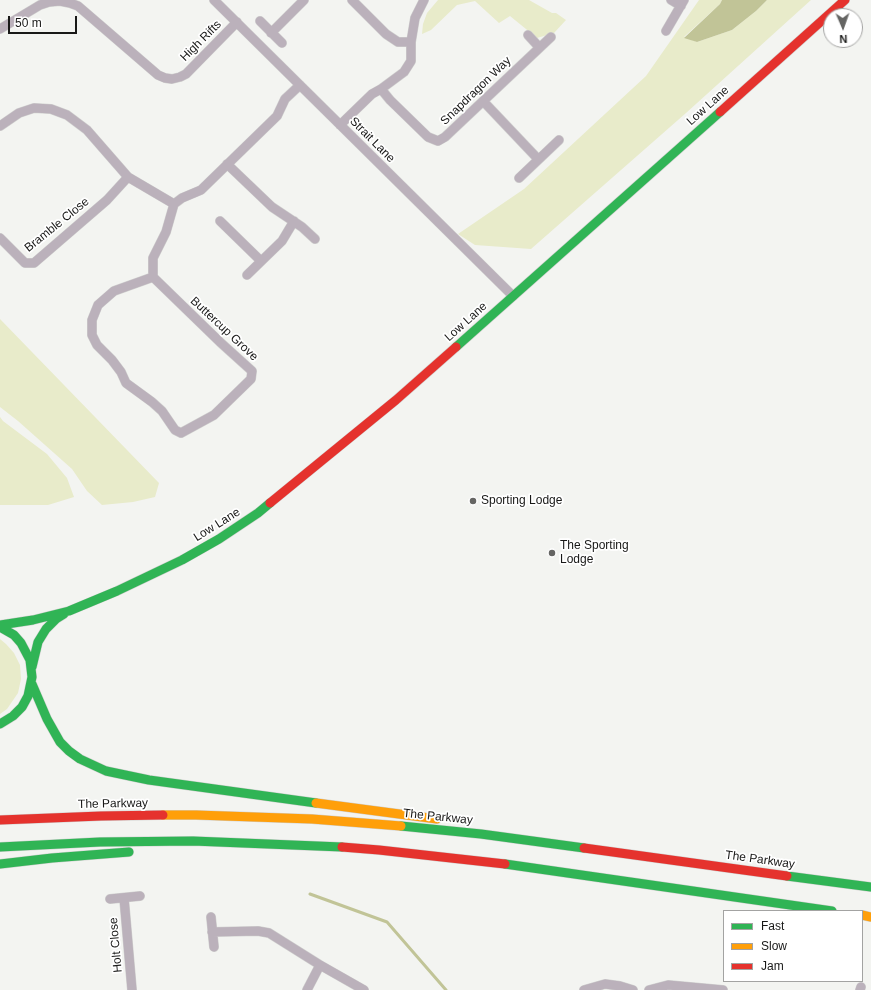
<!DOCTYPE html>
<html>
<head>
<meta charset="utf-8">
<style>
  body { margin:0 }
  #map { position:relative; width:871px; height:990px; overflow:hidden; background:#f3f4f1; font-family:Helvetica,sans-serif }
  canvas { display:block }
  .legend { position:absolute; left:723px; top:910px; width:140px; height:72px; box-sizing:border-box; background:#fff; border:1px solid #a3a3a2; margin:0; padding:5px 7px; list-style:none; font-size:12px; color:#181817 }
  .legend li { display:flex; align-items:center; gap:8px; height:20px }
  .legend b { width:20px; border:1px solid #a3a3a2 }
  .north { position:absolute; left:823px; top:8px; width:40px; height:40px; box-sizing:border-box; background:#fff; border:1px solid #a3a3a2; border-radius:50%; rotate:178deg; font-size:11px; font-weight:700; line-height:16px; text-align:center; color:#181817 }
  .north::after { content:''; display:block; margin:auto; width:14px; height:18px; background:#656563; clip-path:polygon(50% 0,100% 100%,50% 72%,0 100%) }
  .scale { position:absolute; left:8px; top:16px; width:69px; height:18px; box-sizing:border-box; border:2px solid #181817; border-top:0; padding-left:5px; font-size:12px; line-height:14px; white-space:nowrap; color:#181817; -webkit-text-stroke:3px #fff; paint-order:stroke }
</style>
</head>
<body>
<div id="map">
<canvas width="871" height="990"></canvas>
<ul class="legend">
<li><b style="height:5px;background:#30b455"></b>Fast</li>
<li><b style="height:5px;background:#ff9f0a"></b>Slow</li>
<li><b style="height:5px;background:#e5322d"></b>Jam</li>
</ul>
<div class="north">N</div>
<div class="scale">50 m</div>
</div>
<script>
const ctx = document.querySelector('canvas').getContext('2d');
ctx.lineJoin = 'round';
function paint(path, color) {
  ctx.fillStyle = color;
  ctx.fill(path, 'evenodd');
}
function toPath(rows) {
  const path = new Path2D();
  for (const r of rows) {
    path.moveTo(r[0], r[1]);
    for (let i = 2; i < r.length; i += 2) path.lineTo(r[i], r[i + 1]);
  }
  return path;
}
function strokePath(path, color, width, dash) {
  ctx.strokeStyle = color;
  ctx.lineWidth = width;
  ctx.lineCap = dash ? 'butt' : 'round';
  ctx.setLineDash(dash || []);
  ctx.stroke(path);
}
function write(font, color, halo, rows, align = 'center') {
  ctx.font = font + ' Helvetica,sans-serif';
  ctx.lineWidth = 3.5;
  ctx.setLineDash([]);
  ctx.textBaseline = 'middle';
  ctx.strokeStyle = halo;
  ctx.fillStyle = color;
  for (const [text, x, y, turn = 0] of rows) {
    ctx.save();
    ctx.translate(x, y);
    ctx.rotate((+turn || 0) * Math.PI / 180);
    ctx.textAlign = isNaN(turn) ? turn : align;
    if (halo) ctx.strokeText(text, 0, 0);
    ctx.fillText(text, 0, 0);
    ctx.restore();
  }
}
const green = toPath([
  [438,0,529,0,552,13,556,13,566,20,554,33,537,38,510,16,499,23,475,1,457,5,431,30,422,34,423,24,427,13],
  [699,0,722,0,720,4,684,37,697,42,732,30,756,11,767,0,811,0,686,113,531,249,475,245,458,234,524,189,646,76],
  [0,319,159,483,155,497,133,502,102,505,87,491,72,469,18,421,0,407],
  [0,417,3,421,47,454,67,478,74,497,48,505,0,505],
  [0,639,6,644,14,653,20,665,21,679,18,693,7,709,0,714]
]);
const water = toPath([
  [722,0,767,0,756,11,732,30,697,42,684,38,720,4]
]);
const stream = toPath([
  [310,894,387,922,446,990]
]);
const street = toPath([
  [214,0,513,296],
  [352,0,386,34,398,42,411,42],
  [671,0,681,6],
  [260,21,282,43],
  [0,29,40,5,49,2,60,1,70,3,78,6,158,75,165,78,172,79,180,77,186,74,237,22],
  [666,31,684,0],
  [271,33,304,0],
  [528,35,539,47],
  [381,89,390,100,428,137,438,141,445,137,551,37],
  [483,101,538,159],
  [340,125,372,94,381,89,404,72,411,61,411,42,415,18,424,0],
  [0,126,19,113,34,108,51,109,67,115,87,130,128,177,174,204],
  [227,164,272,207,302,227,315,239],
  [519,178,559,140],
  [174,204,182,198,201,190,277,116,285,99,300,85],
  [220,221,261,261],
  [0,238,25,263,34,263,107,200,128,177],
  [247,275,282,241,294,221],
  [153,277,114,291,98,305,92,320,92,335,97,345,112,360,121,372,126,383,152,402,162,411,175,430,181,433,214,415,251,379,252,371,221,343,153,277,153,258,166,232,174,204],
  [124,898,132,990],
  [110,899,140,896],
  [211,917,214,947],
  [212,932,258,931,269,933,320,965,364,990],
  [307,990,320,965],
  [584,990,605,984,620,986,633,990],
  [649,990,668,985,723,990],
  [860,990,861,987]
]);
const fast = toPath([
  [456,347,720,112],
  [0,625,33,620,69,611,117,591,182,560,219,539,258,513,270,503],
  [0,627,14,635,21,643,30,660,32,677,28,696,22,707,13,716,0,724],
  [32,667,38,642,46,629,56,619,64,614],
  [32,684,47,719,60,742,69,751,80,759,106,771,149,780,316,803],
  [401,826,481,834,584,848],
  [0,847,100,842,193,841,342,847],
  [0,864,52,858,129,852],
  [505,864,832,911],
  [787,876,871,887]
]);
const slow = toPath([
  [316,803,437,819],
  [163,815,196,815,312,819,401,826],
  [862,915,871,917]
]);
const jam = toPath([
  [720,112,845,0],
  [270,503,396,400,456,347],
  [0,820,101,816,163,815],
  [342,847,379,850,505,864],
  [584,848,787,876]
]);
const markers = [
  [473,501,4,"#656563"],
  [552,553,4,"#656563"]
];
const streetNames = [
  ["High Rifts",201,41,-45],
  ["Snapdragon Way",476,91,-44],
  ["Low Lane",708,106,-42],
  ["Strait Lane",372,140,45],
  ["Bramble Close",57,225,-39],
  ["Low Lane",466,322,-42],
  ["Buttercup Grove",224,329,43],
  ["Low Lane",217,525,-32],
  ["The Parkway",113,804,-1],
  ["The Parkway",438,817,6],
  ["The Parkway",760,860,8],
  ["Holt Close",116,945,-95]
];
const poiNames = [
  ["Sporting Lodge",481,501],
  ["The Sporting",560,546],
  ["Lodge",560,560]
];
paint(green, '#e8ebca');
paint(water, '#c1c497');
strokePath(stream, '#c1c497', 3);
strokePath(street, '#d0d0cf', 10);
strokePath(fast, '#d0d0cf', 10);
strokePath(slow, '#d0d0cf', 10);
strokePath(jam, '#d0d0cf', 10);
strokePath(street, '#bbb1bb', 9);
strokePath(fast, '#30b455', 9);
strokePath(slow, '#ff9f0a', 9);
strokePath(jam, '#e5322d', 9);
for (const [x, y, r, color] of markers) {
  const dot = new Path2D();
  dot.arc(x, y, r, 0, 2 * Math.PI);
  ctx.fillStyle = color;
  ctx.fill(dot);
  strokePath(dot, '#fff', 1.5);
}
write('12px', '#181817', '#fff', streetNames);
write('12px', '#181817', '#fff', poiNames, 'left');
</script>
</body>
</html>
